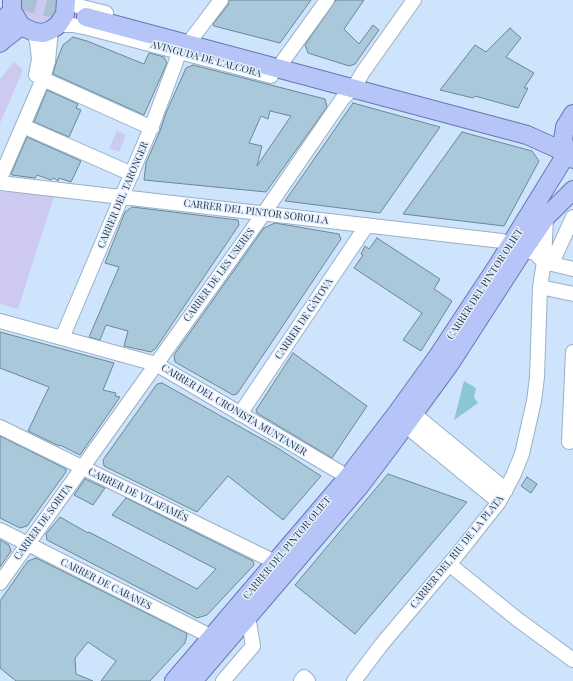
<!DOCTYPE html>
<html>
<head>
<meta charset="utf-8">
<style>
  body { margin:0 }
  canvas { display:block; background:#cde4fc }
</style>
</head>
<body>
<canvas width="573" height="681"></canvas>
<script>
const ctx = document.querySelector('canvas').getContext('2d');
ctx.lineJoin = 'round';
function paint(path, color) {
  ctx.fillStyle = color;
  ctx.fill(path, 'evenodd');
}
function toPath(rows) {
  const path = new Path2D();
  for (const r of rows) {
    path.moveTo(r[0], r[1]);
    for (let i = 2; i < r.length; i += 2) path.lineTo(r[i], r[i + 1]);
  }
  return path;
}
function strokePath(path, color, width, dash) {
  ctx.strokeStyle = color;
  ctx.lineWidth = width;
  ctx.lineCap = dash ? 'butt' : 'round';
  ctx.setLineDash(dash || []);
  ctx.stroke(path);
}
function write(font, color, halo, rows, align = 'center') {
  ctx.font = font + ' "Playfair Display",serif';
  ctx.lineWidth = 3;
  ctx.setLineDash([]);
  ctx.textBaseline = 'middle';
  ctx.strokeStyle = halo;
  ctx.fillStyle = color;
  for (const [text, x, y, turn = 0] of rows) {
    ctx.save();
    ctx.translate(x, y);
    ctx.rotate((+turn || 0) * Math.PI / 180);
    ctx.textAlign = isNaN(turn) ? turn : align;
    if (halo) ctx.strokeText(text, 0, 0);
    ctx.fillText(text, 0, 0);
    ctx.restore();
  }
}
const green = toPath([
  [20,0,56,0,57,7,52,18,47,21,35,23,29,21,21,12],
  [14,62,23,70,0,123,0,79],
  [117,131,126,135,119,152,109,148],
  [4,190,54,196,18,309,0,304,0,193]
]);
const water = toPath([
  [464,381,476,388,474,397,478,403,454,420]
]);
const building = toPath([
  [229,0,311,0,280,43,214,26,213,24,228,5,229,0],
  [336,0,364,0,344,29,359,44,373,25,379,30,355,64,349,66,308,53,305,45,336,0],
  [510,28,521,38,506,57,534,73,524,88,528,88,518,108,475,96,473,98,440,90,475,45,486,52,510,28],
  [73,37,87,41,144,64,149,53,164,57,167,63,144,115,53,74,57,60,63,45,73,37],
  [193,65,325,99,327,107,266,192,144,180,146,163,160,131,166,113,186,68,193,65],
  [270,111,291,116,257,166,262,146,249,143,261,116,268,119,270,111],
  [47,90,78,104,76,108,81,110,69,137,34,122,47,90],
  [353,103,440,127,380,213,285,201,353,103],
  [462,132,532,151,539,161,504,226,403,214,462,132],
  [27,137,81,161,71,182,59,178,58,181,54,178,51,180,37,175,35,178,12,175,11,174,27,137],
  [132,207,238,220,239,225,156,348,151,352,124,346,128,331,106,325,100,340,89,337,119,267,105,263,125,212,132,207],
  [275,223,339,234,341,239,237,394,233,395,175,362,174,355,264,228,275,223],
  [377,238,440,279,434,289,452,301,421,351,403,340,422,313,354,268,363,255,361,254,365,246,369,249,377,238],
  [0,332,114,363,103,390,116,393,115,396,120,397,80,455,60,445,59,446,28,431,49,387,0,368,0,332],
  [293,353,367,406,332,458,257,413,256,410,293,353],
  [162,383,276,447,321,476,283,520,228,476,197,512,104,466,103,460,157,384,162,383],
  [0,436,66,469,66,472,27,526,20,528,0,518,0,436],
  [388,474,467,502,355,634,295,585,388,474],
  [527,477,537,484,531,493,521,486,527,477],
  [85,479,105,488,93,505,74,495,85,479],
  [126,498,253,561,254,565,207,615,197,618,47,540,46,534,60,517,88,533,89,532,197,589,216,569,112,515,126,498],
  [0,540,9,545,11,551,0,567,0,540],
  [36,558,186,633,187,635,185,643,150,681,101,681,116,661,88,642,75,658,76,674,93,681,16,681,0,668,0,601,28,561,36,558]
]);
const majorTunnel = toPath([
  [19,0,86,17]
]);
const minor = toPath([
  [66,0,78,6,106,13],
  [58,25,73,25,88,28,271,76],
  [34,32,37,42,39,59,36,75],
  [193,37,221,0],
  [283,61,327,0],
  [43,79,152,128],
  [23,126,132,174],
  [0,177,2,174,43,79,48,61,51,30],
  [0,183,502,241,510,246],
  [522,252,534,252,544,262,573,269],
  [552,263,573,217],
  [540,287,573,294],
  [0,321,156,364,348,477],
  [62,338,153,123,176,62,178,55,176,51],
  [403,413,414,414,506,490],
  [240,414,367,225],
  [400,416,405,425,499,502],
  [0,427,275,562],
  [569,442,573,352],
  [0,530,212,637],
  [449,564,517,619,573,660],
  [0,583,264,213,343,98,353,89,363,72,414,0],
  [223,681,253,646,248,616],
  [301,681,304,677,308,681],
  [354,681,382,644,457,555,499,502,513,476,522,454,534,401,537,377,540,287,544,262,546,217]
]);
const major = toPath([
  [12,0,12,11,21,26,34,32,43,33,51,30,58,25,65,14,66,0],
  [86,17,527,135,567,153],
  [0,23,12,11],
  [0,43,4,39,21,26],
  [573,114,565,127,563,140,567,153,573,159],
  [174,681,348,477,397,413,438,356,498,265,567,153],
  [193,681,359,487,390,446,449,365,522,252,546,217,573,190]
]);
const streetNames = [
  ["AVINGUDA DE L'ALCORA",206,59,15],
  ["CARRER DEL TARONGER",123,195,-67],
  ["CARRER DEL PINTOR SOROLLA",256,212,7],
  ["CARRER DE LES USERES",219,275,-54],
  ["CARRER DEL PINTOR OLIET",485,284,-57],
  ["CARRER DE GÀTOVA",304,319,-56],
  ["CARRER DEL CRONISTA MUNTANER",234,410,31],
  ["CARRER DE VILAFAMÉS",138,495,26],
  ["CARRER DE SORITA",43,522,-54],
  ["CARRER DEL PINTOR OLIET",287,548,-50],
  ["CARRER DEL RIU DE LA PLATA",457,552,-51],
  ["CARRER DE CABANES",106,584,27]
];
paint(green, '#cec9f0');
paint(water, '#8bc7d3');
paint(building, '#a9c8d9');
strokePath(building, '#6a8797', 1);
strokePath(majorTunnel, '#adc1d6', 18, [18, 9]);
strokePath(minor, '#9ab0c7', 16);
strokePath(major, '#6678b3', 20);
strokePath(minor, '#fff', 14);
strokePath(major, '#b6c4f7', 18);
write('10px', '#2b343e', '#e2f0ff', streetNames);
</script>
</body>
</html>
